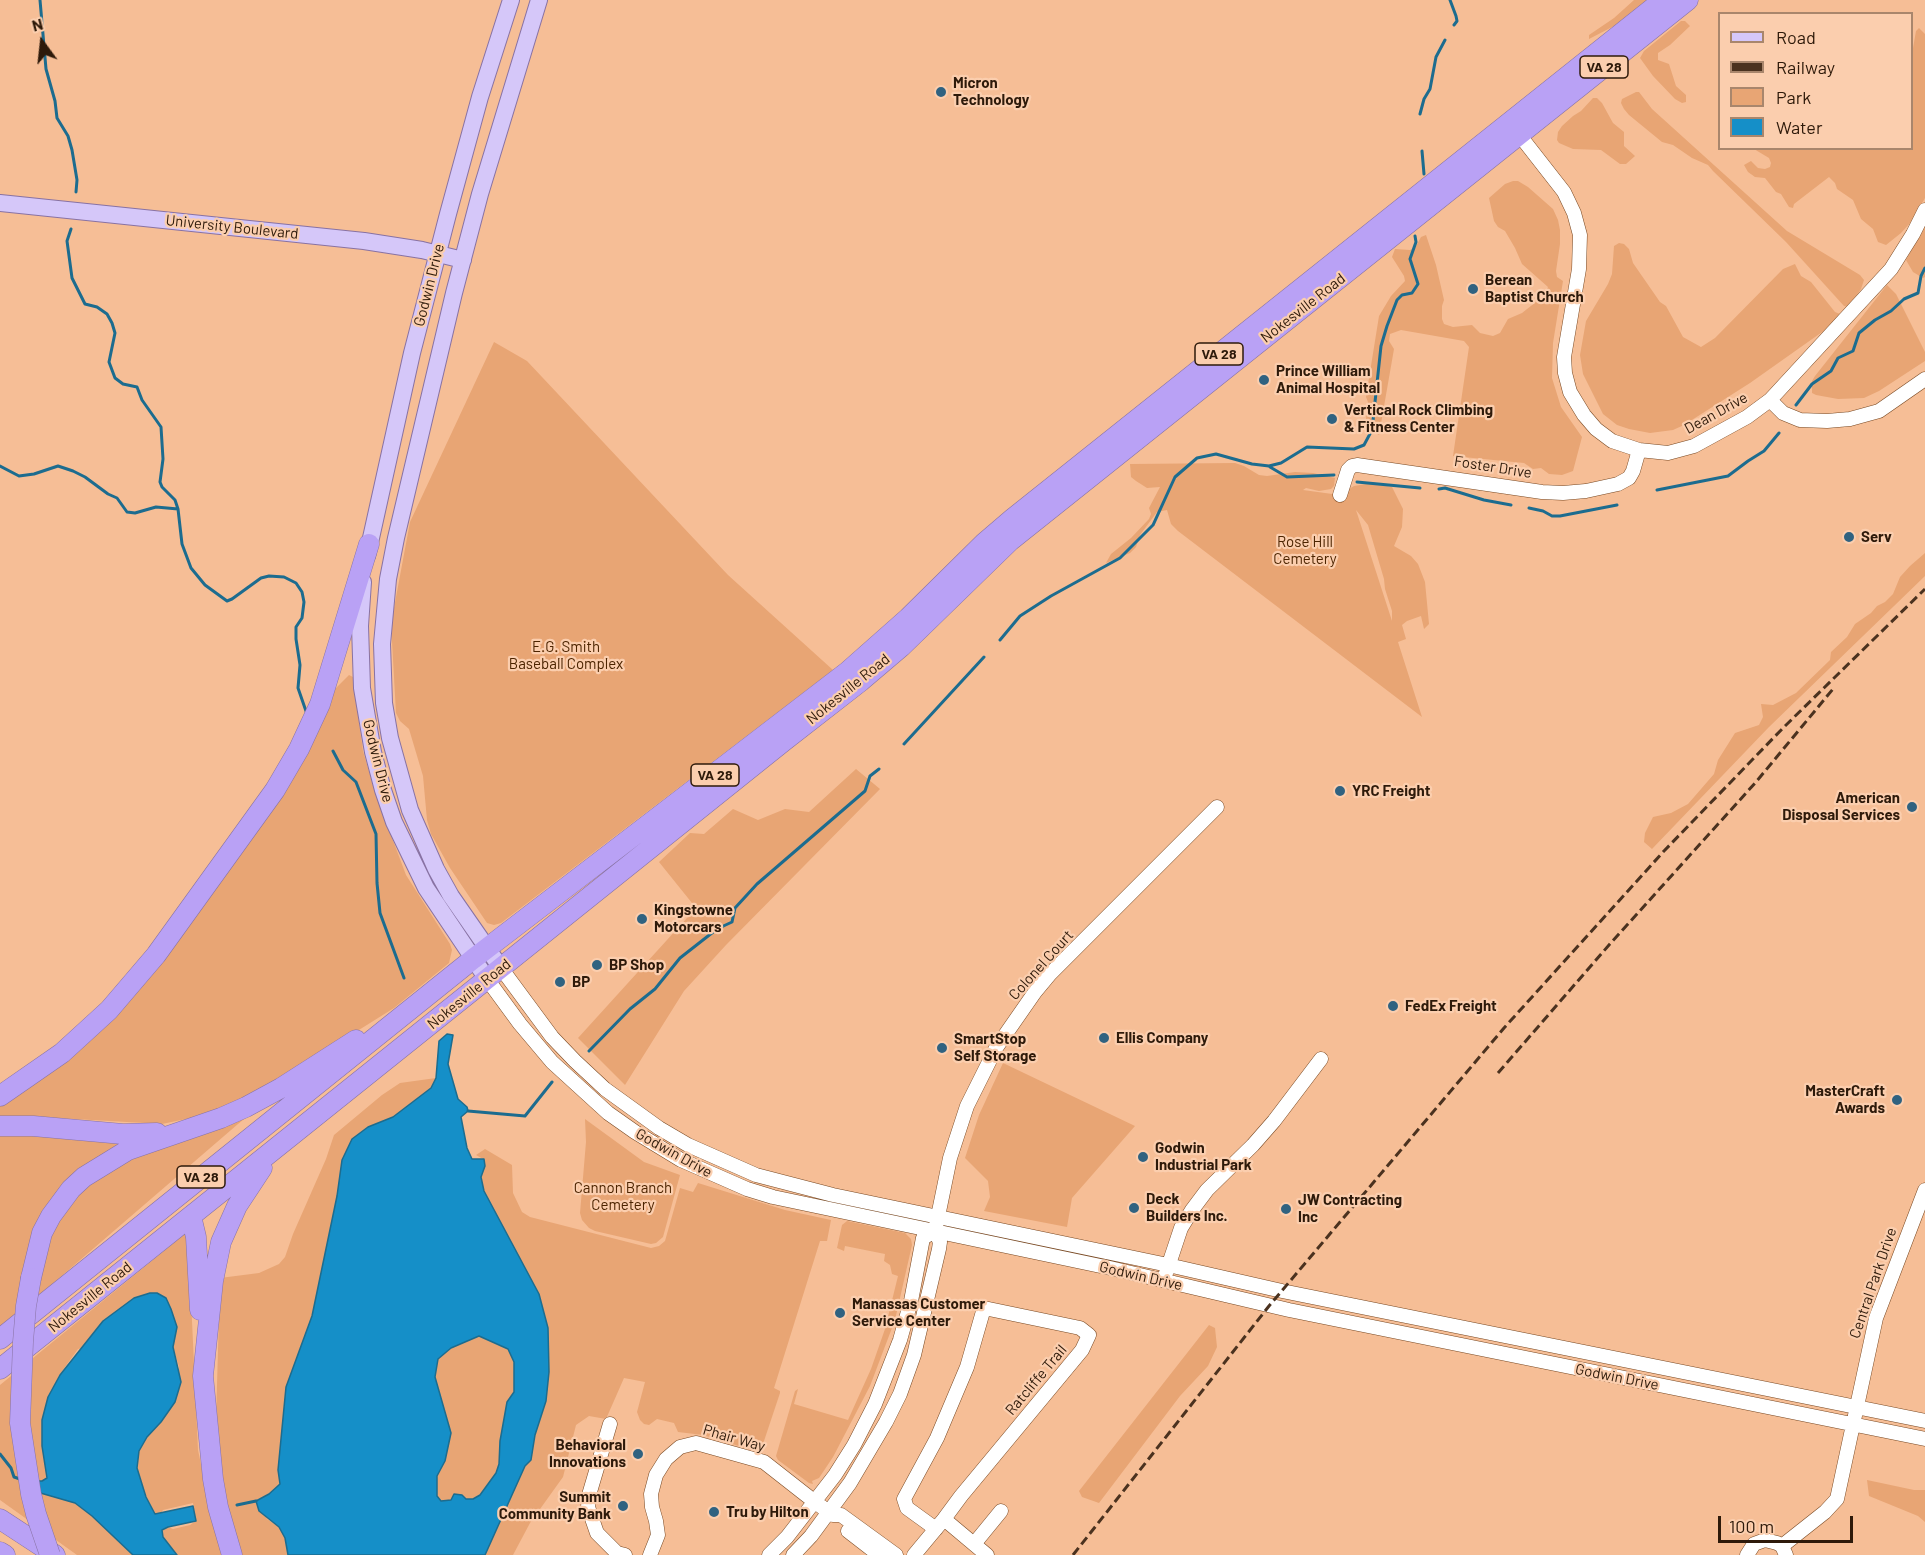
<!DOCTYPE html>
<html>
<head>
<meta charset="utf-8">
<style>
  body { margin:0 }
  #map { position:relative; width:1925px; height:1555px; overflow:hidden; background:#f6be96; font-family:Barlow,sans-serif }
  canvas { display:block }
  .legend { position:absolute; left:1718px; top:12px; width:195px; height:138px; box-sizing:border-box; background:#fbceae; border:2px solid #a9866c; margin:0; padding:8px 10px; list-style:none; font-size:18px; color:#2e1a0a }
  .legend li { display:flex; align-items:center; gap:12px; height:30px }
  .legend b { width:30px; border:2px solid #a9866c }
  .north { position:absolute; left:12px; top:12px; width:60px; height:60px; -webkit-text-stroke:4px #fbceae; paint-order:stroke; rotate:345deg; font-size:16px; font-weight:700; line-height:24px; text-align:center; color:#2e1a0a }
  .north::after { content:''; display:block; margin:auto; width:21px; height:27px; background:#2e1a0a; clip-path:polygon(50% 0,100% 100%,50% 72%,0 100%) }
  .scale { position:absolute; left:1718px; top:1516px; width:135px; height:27px; box-sizing:border-box; border:3px solid #2e1a0a; border-top:0; padding-left:8px; font-size:18px; line-height:21px; white-space:nowrap; color:#2e1a0a; -webkit-text-stroke:4px #fbceae; paint-order:stroke }
</style>
</head>
<body>
<div id="map">
<canvas width="1925" height="1555"></canvas>
<ul class="legend">
<li><b style="height:8px;background:#d5c7f9"></b>Road</li>
<li><b style="height:8px;background:#4b321f"></b>Railway</li>
<li><b style="height:16px;background:#e8a574"></b>Park</li>
<li><b style="height:16px;background:#158fc8"></b>Water</li>
</ul>
<div class="north">N</div>
<div class="scale">100 m</div>
</div>
<script>
const ctx = document.querySelector('canvas').getContext('2d');
ctx.lineJoin = 'round';
function paint(path, color) {
  ctx.fillStyle = color;
  ctx.fill(path, 'evenodd');
}
function toPath(rows) {
  const path = new Path2D();
  for (const r of rows) {
    path.moveTo(r[0], r[1]);
    for (let i = 2; i < r.length; i += 2) path.lineTo(r[i], r[i + 1]);
  }
  return path;
}
function strokePath(path, color, width, dash) {
  ctx.strokeStyle = color;
  ctx.lineWidth = width;
  ctx.lineCap = dash ? 'butt' : 'round';
  ctx.setLineDash(dash || []);
  ctx.stroke(path);
}
function write(font, color, halo, rows, align = 'center') {
  ctx.font = font + ' Barlow,sans-serif';
  ctx.lineWidth = 4.5;
  ctx.setLineDash([]);
  ctx.textBaseline = 'middle';
  ctx.strokeStyle = halo;
  ctx.fillStyle = color;
  for (const [text, x, y, turn = 0] of rows) {
    ctx.save();
    ctx.translate(x, y);
    ctx.rotate((+turn || 0) * Math.PI / 180);
    ctx.textAlign = isNaN(turn) ? turn : align;
    if (halo) ctx.strokeText(text, 0, 0);
    ctx.fillText(text, 0, 0);
    ctx.restore();
  }
}
const green = toPath([
  [1634,0,1648,0,1616,25,1589,39,1589,35,1614,18],
  [1681,21,1685,21,1690,26,1670,45,1658,53,1658,60,1669,64,1676,86,1686,95,1686,102,1682,103,1675,99,1653,76,1640,58,1644,51],
  [1919,28,1925,34,1925,198,1911,222,1901,233,1886,245,1878,242,1873,229,1861,219,1853,200,1837,189,1835,183,1829,177,1794,204,1793,208,1789,207,1781,194,1776,192,1765,178,1755,177,1748,172,1744,165,1751,161,1758,168,1765,169,1770,167,1771,163,1769,158,1754,149,1912,148,1912,46,1913,48,1916,31],
  [1636,92,1639,92,1652,109,1787,231,1860,275,1864,280,1861,289,1848,307,1844,306,1786,242,1713,171,1708,165,1692,158,1673,145,1662,142,1629,115,1624,109,1621,103,1622,99],
  [1593,98,1597,98,1602,103,1613,123,1624,132,1624,146,1635,156,1626,164,1620,164,1601,150,1573,149,1559,143,1557,140,1558,132,1562,126,1573,116,1581,111],
  [1513,181,1518,181,1528,187,1553,209,1558,220,1560,230,1560,244,1556,271,1557,277,1563,281,1553,343,1552,378,1561,407,1582,437,1573,471,1562,475,1549,474,1541,468,1533,469,1524,463,1453,456,1469,347,1464,341,1401,330,1390,334,1389,341,1394,349,1379,435,1365,428,1368,402,1366,397,1379,316,1391,296,1405,281,1404,276,1392,257,1395,249,1410,250,1415,248,1421,237,1426,235,1436,265,1444,300,1442,306,1442,319,1444,324,1453,327,1472,325,1480,333,1493,336,1500,333,1508,319,1522,313,1541,298,1546,292,1548,287,1522,264,1515,248,1505,231,1498,227,1494,221,1489,198,1505,184],
  [1925,226,1925,277,1923,278,1913,272,1906,260],
  [1619,243,1624,244,1629,249,1633,263,1660,302,1666,306,1683,337,1701,347,1715,338,1783,269,1795,264,1801,276,1811,282,1835,312,1840,314,1839,317,1832,325,1750,383,1684,425,1673,430,1650,433,1629,429,1617,425,1603,414,1583,374,1580,355,1586,321,1608,284,1612,274,1614,246],
  [1887,285,1896,294,1925,352,1925,361,1879,391,1864,398,1838,399,1816,395,1812,393,1812,381,1815,376],
  [494,342,527,361,728,575,833,670,501,923,494,925,487,923,450,868,431,834,427,820,423,776,409,729,400,721,396,713,391,624,410,522],
  [1235,463,1244,466,1259,475,1267,476,1295,472,1313,473,1335,478,1334,486,1331,489,1319,491,1306,488,1303,490,1347,496,1349,489,1354,486,1372,483,1392,487,1403,509,1402,527,1394,546,1411,556,1418,564,1425,582,1429,624,1424,629,1421,616,1407,621,1402,625,1406,639,1398,642,1422,717,1178,531,1171,524,1167,510,1157,512,1140,535,1136,547,1130,553,1106,563,1111,554,1131,538,1149,519,1151,514,1149,508,1160,487,1147,488,1136,481,1131,477,1130,464],
  [1356,510,1368,525,1384,579,1385,589,1392,611,1392,621],
  [1925,553,1925,576,1769,727,1652,849,1644,842,1645,833,1653,817,1671,813,1688,804,1714,774,1718,760,1735,733,1759,725,1763,717,1761,704,1773,705,1796,693,1830,660,1831,652,1847,637,1855,624,1871,613,1877,606,1885,602,1893,594,1900,577,1910,566],
  [349,675,353,677,363,751,376,795,406,875,450,944,452,950,449,963,394,1008,279,1080,210,1114,162,1124,22,1116,0,1118,0,1102,118,1007,329,695],
  [856,769,880,789,726,945,684,991,625,1085,578,1038,696,908,659,862,690,833,704,834,733,809,758,820,785,809,809,812],
  [1003,1063,1135,1126,1072,1198,1067,1227,984,1211,990,1197,988,1181,965,1158,979,1115],
  [436,1078,431,1088,393,1117,368,1127,342,1160,337,1196,312,1316,296,1361,278,1470,280,1484,269,1494,258,1499,267,1519,279,1527,285,1538,288,1555,238,1555,215,1457,220,1278,259,1273,279,1264,285,1257,293,1234,326,1159,334,1135,382,1095,400,1083],
  [253,1112,238,1124,0,1329,0,1131,44,1132,131,1140,133,1142,107,1155,88,1169,66,1188,57,1199,44,1221,32,1256,28,1275,39,1277,48,1242,59,1218,73,1198,92,1180,129,1158],
  [585,1119,644,1162,680,1175,663,1237,656,1243,651,1244,595,1231,589,1228,582,1220,580,1213,586,1142],
  [485,1149,512,1165,513,1193,522,1212,530,1217,651,1248,659,1246,665,1241,680,1188,693,1192,698,1183,785,1210,831,1220,827,1241,820,1241,774,1388,780,1391,780,1393,762,1447,760,1446,752,1448,752,1450,703,1435,678,1432,674,1423,657,1419,649,1425,644,1424,640,1420,637,1412,645,1382,624,1378,606,1419,589,1416,576,1425,563,1477,530,1523,513,1555,485,1555,525,1466,531,1460,535,1435,546,1401,549,1372,548,1328,539,1294,484,1191,481,1177,483,1159,476,1155],
  [847,1221,905,1233,911,1239,912,1245,895,1320,870,1386,833,1457,819,1478,812,1481,813,1484,809,1483,778,1460,776,1456,795,1391,798,1389,794,1404,848,1420,871,1369,885,1329,898,1276,892,1274,890,1265,884,1261,885,1254,845,1246,844,1251,837,1248,842,1225],
  [186,1233,188,1235,198,1450,212,1517,224,1555,177,1555,163,1537,162,1530,168,1527,173,1529,190,1525,196,1521,193,1503,163,1510,161,1513,156,1515,146,1497,137,1468,139,1451,147,1437,161,1422,179,1367,173,1347,174,1331,78,1349,60,1374,48,1397,43,1453,47,1478,43,1481,38,1481,37,1492,75,1503,92,1516,133,1555,77,1555,0,1500,0,1385],
  [1209,1325,1215,1328,1217,1347,1208,1366,1180,1396,1099,1503,1082,1497,1079,1491],
  [479,1336,508,1349,514,1362,514,1392,507,1402,500,1441,499,1464,496,1473,480,1495,473,1499,441,1501,437,1496,437,1476,445,1461,451,1433,435,1377,438,1359,451,1348],
  [1867,1480,1914,1490,1925,1490,1925,1522,1918,1516,1869,1496]
]);
const water = toPath([
  [447,1034,453,1035,448,1064,458,1099,467,1107,468,1111,461,1117,467,1148,472,1159,484,1159,485,1166,481,1177,484,1191,539,1294,548,1328,549,1372,546,1401,535,1435,531,1460,525,1466,485,1555,288,1555,285,1538,279,1527,259,1511,256,1501,269,1494,280,1484,278,1470,286,1387,312,1316,337,1196,342,1160,352,1139,368,1127,393,1117,431,1088,436,1078,439,1041,447,1034],
  [479,1336,508,1349,514,1362,514,1392,507,1402,500,1441,499,1464,496,1473,480,1495,473,1499,466,1499,462,1495,454,1494,451,1500,441,1501,437,1496,437,1476,445,1461,451,1433,435,1377,438,1359,451,1348,479,1336],
  [150,1293,157,1293,166,1298,171,1309,177,1327,173,1347,181,1382,175,1402,161,1422,147,1437,139,1451,137,1468,146,1497,155,1514,193,1506,196,1521,168,1527,162,1530,163,1537,177,1555,133,1555,92,1516,75,1503,37,1492,38,1481,42,1481,47,1478,42,1446,42,1420,48,1397,60,1375,103,1321,134,1298,150,1293]
]);
const stream = toPath([
  [40,0,46,69,55,101,57,118,68,136,72,150,77,180,76,192],
  [1450,0,1456,16,1457,21,1454,25],
  [1420,114,1424,99,1430,89,1436,57,1445,40],
  [1422,151,1424,174],
  [71,229,67,241,72,278,85,304,97,307,107,314,112,323,115,333,109,362,115,378,123,384,137,387,142,400,161,427,163,459,160,482,162,487,175,500,178,509,182,544,191,568,205,585,227,601,232,599,261,578,269,576,284,577,296,583,302,592,304,602,302,618,296,627,296,639,300,665,298,688,307,714],
  [1796,405,1812,384,1831,371,1838,358,1853,351,1859,333,1875,320,1891,311,1904,299,1918,293,1921,276,1925,268],
  [0,466,19,476,34,474,58,466,73,471,85,477,108,494,117,498,127,512,135,513,156,507,178,509],
  [1270,467,1287,477,1334,475],
  [1357,482,1420,488],
  [1439,489,1445,488,1484,500,1511,505],
  [1657,490,1728,476,1748,461,1764,451,1779,433],
  [1529,508,1543,511,1552,516,1560,516,1617,505],
  [1000,640,1020,616,1051,596,1120,558,1153,525,1175,477,1197,458,1216,454,1252,464,1269,466,1281,463,1307,447,1354,449,1364,445,1372,430,1381,346,1387,326,1397,300,1402,295,1412,293,1418,284,1410,259,1416,242,1415,236],
  [904,744,984,657],
  [333,751,343,770,356,782,376,834,377,883,380,913,404,978],
  [589,1051,630,1009,655,989,680,958,717,929,732,922,735,908,757,884,865,791,870,776,879,769],
  [468,1111,525,1116,552,1082],
  [0,1454,11,1468,14,1477,20,1479],
  [237,1505,256,1501]
]);
const minor = toPath([
  [1514,128,1564,192,1574,213,1580,235,1579,269,1564,357,1565,373,1570,392,1584,415,1596,429,1612,441,1639,450,1668,453,1694,446,1747,417,1770,400,1891,269,1913,234,1925,210],
  [1770,400,1783,413,1800,420,1827,421,1850,419,1879,411,1925,379],
  [1340,495,1348,470,1352,466,1357,465,1542,492,1563,493,1586,491,1618,484,1629,478,1633,471,1639,450],
  [501,968,552,1037,575,1061,605,1089,659,1128,688,1145,756,1175,833,1195,1168,1265,1282,1291,1925,1421],
  [487,979,520,1024,552,1062,608,1113,635,1132,681,1160,747,1189,773,1197,1110,1268,1289,1310,1925,1439],
  [1166,1273,1181,1228,1192,1210,1207,1190,1253,1145,1274,1121,1321,1059],
  [610,1424,589,1495,588,1507,597,1533,617,1553,625,1555],
  [944,1519,987,1555],
  [848,1531,879,1555],
  [974,1544,1001,1511],
  [1782,1546,1825,1512,1837,1499,1876,1318,1925,1190],
  [650,1555,658,1535,656,1521,652,1507,651,1494,656,1475,666,1459,680,1447,696,1443,764,1462,815,1502,833,1515,841,1515,896,1555],
  [769,1555,787,1537,835,1475,854,1445,875,1404,900,1340,911,1301,923,1238,935,1231],
  [793,1555,811,1536,850,1483,886,1422,900,1394,914,1355,939,1249,940,1242,935,1231,950,1158,967,1106,996,1048,1035,992,1050,974,1217,807],
  [914,1555,944,1519,961,1496,1082,1350,1089,1335,1080,1328,984,1308,967,1367,937,1438,904,1499,907,1508,936,1529],
  [1747,1555,1754,1544,1765,1540,1777,1543,1782,1546,1786,1555]
]);
const major = toPath([
  [0,203,364,241,422,250,463,260],
  [367,556,412,353,448,214,480,97,511,0],
  [363,582,360,626,362,688,373,752,383,790,394,822,426,888,487,979],
  [501,968,451,896,436,869,410,810,390,738,384,703,382,644,388,579,396,538,454,293,480,194,539,0]
]);
const highway = toPath([
  [0,1096,62,1053,109,1010,156,955,275,790,299,749,320,704,369,544],
  [0,1126,33,1126,123,1134,157,1133],
  [191,1216,196,1237,200,1310],
  [31,1278,42,1233,51,1216,71,1189,84,1177,128,1150,221,1118,246,1107,281,1088,356,1040],
  [0,1339,473,959,847,672,908,618,984,543,1012,519,1663,0],
  [0,1369,784,741,861,681,901,647,1010,541,1688,0],
  [0,1519,55,1555],
  [0,1552,5,1555],
  [232,1555,218,1507,213,1479,203,1376,213,1281,221,1242,237,1206,262,1168]
]);
const rail = toPath([
  [1498,1073,1609,945,1756,782,1833,689],
  [1073,1555,1269,1306,1504,1028,1664,851,1784,727,1925,589]
]);
const highwayBridge = toPath([
  [31,1278,26,1306,23,1342,20,1423,31,1494,36,1514,50,1555]
]);
const markers = [
  [941,92,6,"#306280"],
  [1473,289,6,"#306280"],
  [1264,380,6,"#306280"],
  [1332,419,6,"#306280"],
  [1849,537,6,"#306280"],
  [1340,791,6,"#306280"],
  [1912,807,6,"#306280"],
  [642,919,6,"#306280"],
  [597,965,6,"#306280"],
  [560,982,6,"#306280"],
  [1393,1006,6,"#306280"],
  [1104,1038,6,"#306280"],
  [942,1048,6,"#306280"],
  [1897,1100,6,"#306280"],
  [1143,1157,6,"#306280"],
  [1134,1208,6,"#306280"],
  [1286,1209,6,"#306280"],
  [840,1313,6,"#306280"],
  [638,1454,6,"#306280"],
  [623,1506,6,"#306280"],
  [714,1512,6,"#306280"]
];
const shields = [
  [1604,67,48],
  [1219,354,48],
  [715,775,48],
  [201,1177,48]
];
const shieldNames = [
  ["VA 28",1604,67],
  ["VA 28",1219,354],
  ["VA 28",715,775],
  ["VA 28",201,1177]
];
const poiNames = [
  ["Micron",953,83],
  ["Technology",953,100],
  ["Berean",1485,280],
  ["Baptist Church",1485,297],
  ["Prince William",1276,371],
  ["Animal Hospital",1276,388],
  ["Vertical Rock Climbing",1344,410],
  ["& Fitness Center",1344,427],
  ["Serv",1861,537],
  ["YRC Freight",1352,791],
  ["American",1900,798,"right"],
  ["Disposal Services",1900,815,"right"],
  ["Kingstowne",654,910],
  ["Motorcars",654,927],
  ["BP Shop",609,965],
  ["BP",572,982],
  ["FedEx Freight",1405,1006],
  ["Ellis Company",1116,1038],
  ["SmartStop",954,1039],
  ["Self Storage",954,1056],
  ["MasterCraft",1885,1091,"right"],
  ["Awards",1885,1108,"right"],
  ["Godwin",1155,1148],
  ["Industrial Park",1155,1165],
  ["Deck",1146,1199],
  ["Builders Inc.",1146,1216],
  ["JW Contracting",1298,1200],
  ["Inc",1298,1217],
  ["Manassas Customer",852,1304],
  ["Service Center",852,1321],
  ["Behavioral",626,1445,"right"],
  ["Innovations",626,1462,"right"],
  ["Summit",611,1497,"right"],
  ["Community Bank",611,1514,"right"],
  ["Tru by Hilton",726,1512]
];
const streetNames = [
  ["University Boulevard",232,227,6],
  ["Godwin Drive",429,285,-76],
  ["Nokesville Road",1303,308,-38],
  ["Dean Drive",1716,413,-29],
  ["Foster Drive",1493,467,9],
  ["Nokesville Road",848,689,-39],
  ["Godwin Drive",378,761,76],
  ["Colonel Court",1041,965,-48],
  ["Nokesville Road",469,994,-39],
  ["Godwin Drive",674,1153,29],
  ["Godwin Drive",1141,1276,13],
  ["Central Park Drive",1873,1283,-71],
  ["Nokesville Road",90,1297,-39],
  ["Godwin Drive",1617,1377,11],
  ["Ratcliffe Trail",1036,1380,-50],
  ["Phair Way",734,1438,16]
];
const parkNames = [
  ["Rose Hill",1305,542],
  ["Cemetery",1305,559],
  ["E.G. Smith",566,647],
  ["Baseball Complex",566,664],
  ["Cannon Branch",623,1188],
  ["Cemetery",623,1205]
];
paint(green, '#e8a574');
paint(water, '#158fc8');
strokePath(water, '#1c6c8f', 1.5);
strokePath(stream, '#1c6c8f', 3);
strokePath(minor, '#794923', 15);
strokePath(major, '#8872a3', 18);
strokePath(highway, '#8872a3', 21);
strokePath(minor, '#fff', 14);
strokePath(major, '#d5c7f9', 16);
strokePath(highway, '#b9a1f5', 20);
strokePath(rail, '#4b321f', 3, [9, 4.5]);
strokePath(highwayBridge, '#8872a3', 21, []);
strokePath(highwayBridge, '#b9a1f5', 20);
for (const [x, y, r, color] of markers) {
  const dot = new Path2D();
  dot.arc(x, y, r, 0, 2 * Math.PI);
  ctx.fillStyle = color;
  ctx.fill(dot);
  strokePath(dot, '#fbceae', 2);
}
for (const [x, y, w] of shields) {
  const box = new Path2D();
  box.roundRect(x - w / 2, y - 11, w, 22, 4.5);
  ctx.fillStyle = '#fbceae';
  ctx.fill(box);
  strokePath(box, '#2e1a0a', 1.5);
}
write('bold 14px', '#2e1a0a', null, shieldNames);
write('bold 15px', '#2e1a0a', '#fbceae', poiNames, 'left');
write('15px', '#2e1a0a', '#fbceae', streetNames);
write('15px', '#4c2400', '#fbceae', parkNames);
</script>
</body>
</html>
